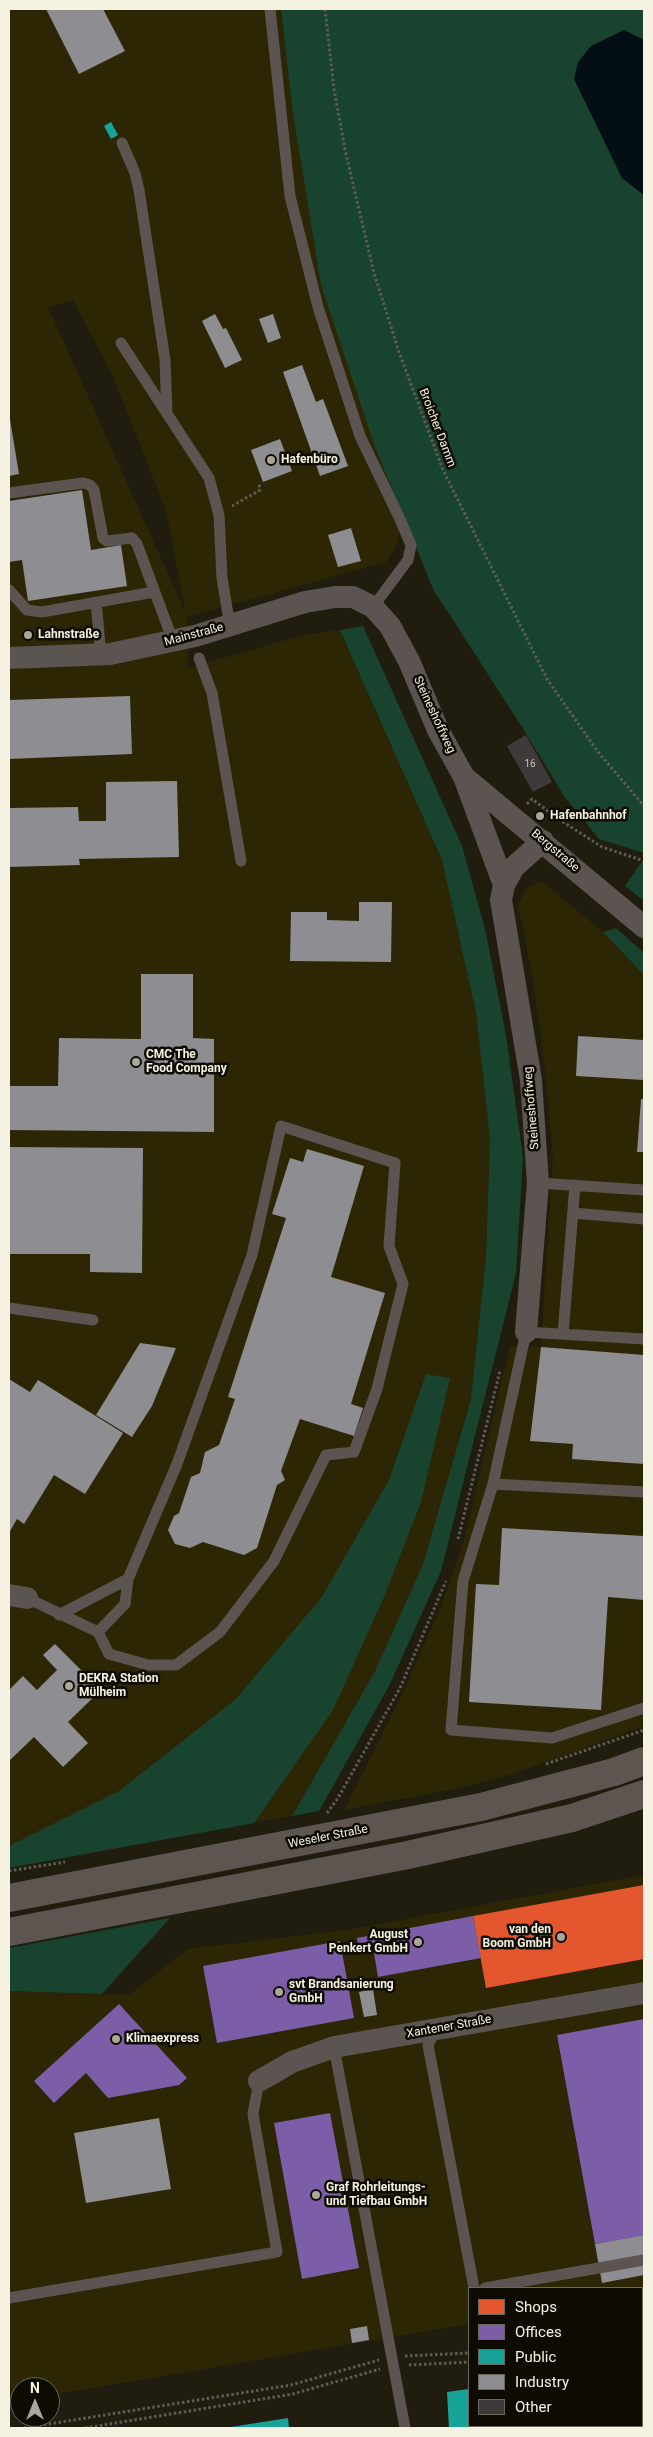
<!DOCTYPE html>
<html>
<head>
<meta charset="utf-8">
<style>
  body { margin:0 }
  #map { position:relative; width:653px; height:2437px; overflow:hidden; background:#201d0e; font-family:Roboto,sans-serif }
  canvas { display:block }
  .frame { position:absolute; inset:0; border:10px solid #f5f2e2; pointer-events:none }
  .legend { position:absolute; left:468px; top:2287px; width:175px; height:140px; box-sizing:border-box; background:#0e0b03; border:1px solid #6a675c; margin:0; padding:6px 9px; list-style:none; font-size:15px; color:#f5f2e2 }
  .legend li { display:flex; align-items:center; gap:10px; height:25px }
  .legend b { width:25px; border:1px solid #6a675c }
  .north { position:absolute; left:10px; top:2377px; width:50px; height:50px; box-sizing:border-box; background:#0e0b03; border:1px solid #6a675c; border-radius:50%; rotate:0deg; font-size:14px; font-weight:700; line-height:20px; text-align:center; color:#f5f2e2 }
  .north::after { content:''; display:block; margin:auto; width:18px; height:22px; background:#aaa798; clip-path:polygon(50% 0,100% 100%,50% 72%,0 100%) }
</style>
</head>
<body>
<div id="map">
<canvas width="653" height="2437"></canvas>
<div class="frame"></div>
<ul class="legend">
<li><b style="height:14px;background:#e4572e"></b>Shops</li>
<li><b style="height:14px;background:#7b5ea7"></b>Offices</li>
<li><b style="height:14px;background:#17a398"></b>Public</li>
<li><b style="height:14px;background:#8d8d92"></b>Industry</li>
<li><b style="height:14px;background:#403939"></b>Other</li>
</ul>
<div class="north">N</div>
</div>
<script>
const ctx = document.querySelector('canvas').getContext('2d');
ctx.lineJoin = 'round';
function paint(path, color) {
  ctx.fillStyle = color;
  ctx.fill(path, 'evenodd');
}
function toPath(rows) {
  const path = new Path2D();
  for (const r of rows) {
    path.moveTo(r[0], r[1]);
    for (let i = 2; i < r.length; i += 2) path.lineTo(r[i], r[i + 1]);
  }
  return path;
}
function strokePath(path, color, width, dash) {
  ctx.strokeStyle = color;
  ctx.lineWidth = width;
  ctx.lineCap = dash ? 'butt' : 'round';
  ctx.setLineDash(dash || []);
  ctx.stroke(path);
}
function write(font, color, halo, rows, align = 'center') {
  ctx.font = font + ' Roboto,sans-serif';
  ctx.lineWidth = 5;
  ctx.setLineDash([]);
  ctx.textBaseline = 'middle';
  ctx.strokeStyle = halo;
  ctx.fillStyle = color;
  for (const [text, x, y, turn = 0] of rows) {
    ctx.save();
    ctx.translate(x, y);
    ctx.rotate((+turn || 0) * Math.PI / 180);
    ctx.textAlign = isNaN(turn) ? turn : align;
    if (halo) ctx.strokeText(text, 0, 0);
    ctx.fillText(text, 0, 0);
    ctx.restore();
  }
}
const built = toPath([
  [9,9,281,9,292,107,404,519,395,548,386,562,187,617,188,668,304,635,340,630,442,860,476,1013,490,1139,486,1256,471,1399,423,1564,375,1671,292,1816,9,1868],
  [73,300,112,374,166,511,186,614,48,307],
  [543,882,603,932,644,975,644,1726,515,1773,464,1787,344,1810,405,1688,440,1609,464,1540,510,1346,541,1347,553,1156,544,1060,533,980,518,904,528,887],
  [644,1875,644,2295,642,2296,642,2288,469,2288,469,2324,50,2395,50,2387,20,2387,20,2400,9,2402,9,1991,129,1995,188,1949,347,1930]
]);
const green = toPath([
  [281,9,644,9,644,40,624,30,622,178,644,195,644,853,599,839,564,796,522,727,433,589,375,447,321,285,292,107],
  [363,626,462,846,485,929,506,1035,523,1157,516,1273,441,1571,389,1686,319,1811,292,1816,375,1671,423,1564,471,1399,486,1256,490,1139,476,1013,442,860,340,630],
  [644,859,644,901,625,886],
  [616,928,644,953,644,975,603,932],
  [426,1374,450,1378,421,1502,384,1597,333,1710,254,1823,9,1868,9,1846,119,1791,236,1699,322,1597,389,1480],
  [170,1918,102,1994,9,1991,9,1948]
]);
const water = toPath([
  [624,30,644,40,644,195,622,178,574,79,578,62,591,46]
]);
const shops = toPath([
  [644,1885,644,1959,486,1988,473,1916]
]);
const offices = toPath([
  [473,1916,481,1958,378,1977,373,1947,359,1949,357,1938],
  [340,1941,354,2018,217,2043,203,1966],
  [119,2004,187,2078,179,2085,108,2098,86,2073,54,2103,34,2081],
  [644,2019,644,2235,595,2244,557,2035],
  [330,2113,359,2268,302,2279,274,2123]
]);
const public = toPath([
  [111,122,118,135,111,139,104,126],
  [469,2389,469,2426,501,2426,502,2428,449,2428,447,2392],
  [288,2418,289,2428,231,2428,231,2427]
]);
const industry = toPath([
  [46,9,103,9,125,51,79,74],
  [215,314,223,329,226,328,242,360,225,368,202,321],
  [273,314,281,338,268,343,259,319],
  [302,365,316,402,323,399,348,466,320,476,283,372],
  [9,413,19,474,9,476],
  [280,439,292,471,263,482,251,450],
  [82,490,91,550,121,545,127,586,28,601,22,560,9,562,9,501],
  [351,528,361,561,338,567,328,535],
  [130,696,132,754,9,759,9,700],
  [177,781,179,857,79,859,80,865,9,867,9,808,78,807,79,821,106,821,106,782],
  [359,902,392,902,391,962,290,961,291,912,327,912,327,920,359,921],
  [141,974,193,974,193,1038,214,1039,214,1132,9,1130,9,1086,58,1086,59,1038,141,1039],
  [578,1036,644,1040,644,1080,576,1076],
  [641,1099,644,1099,644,1152,637,1152],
  [9,1147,143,1148,142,1273,90,1272,90,1254,9,1254],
  [307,1149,364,1166,331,1277,385,1293,351,1404,363,1408,354,1436,300,1419,281,1471,285,1480,277,1485,257,1548,244,1555,203,1542,190,1548,175,1544,168,1530,174,1516,179,1513,191,1477,200,1473,205,1452,219,1445,235,1399,228,1397,286,1218,272,1214,290,1158,303,1162],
  [140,1343,176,1348,152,1406,132,1437,96,1415],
  [541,1347,644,1355,644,1464,572,1459,573,1444,530,1441],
  [9,1379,30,1392,38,1380,123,1433,85,1494,54,1475,24,1524,17,1519,9,1533],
  [502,1528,644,1536,644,1600,608,1597,601,1710,469,1702,476,1584,499,1585],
  [55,1644,101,1690,68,1722,88,1743,63,1767,34,1737,9,1761,9,1690,23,1676,37,1690,57,1670,43,1655],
  [373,1989,377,2015,364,2017,359,1992],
  [159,2118,171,2189,86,2203,74,2133],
  [644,2235,644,2275,602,2283,595,2244],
  [367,2326,369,2340,352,2343,350,2329]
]);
const building = toPath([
  [526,735,552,782,533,792,507,746]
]);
const path = toPath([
  [325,9,334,89,345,150,374,273,399,352,443,470,547,679,598,752,644,806],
  [232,506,260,490,259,483],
  [527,804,532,799,560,820,602,847,644,861],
  [458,1539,500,1371],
  [546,1764,644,1730],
  [327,1813,338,1798,400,1688,446,1581],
  [9,1871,65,1862],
  [642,2330,644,2329],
  [642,2339,644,2338],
  [405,2356,469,2353],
  [409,2365,469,2362],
  [24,2428,291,2385,379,2360],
  [85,2428,293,2394,380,2369],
  [524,2428,524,2426]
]);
const service = toPath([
  [270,9,290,196,318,307,360,436,399,517,411,545,408,560,373,607],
  [122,143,135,173,139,190,165,360,167,414],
  [121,343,209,478,219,515,222,578,230,626],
  [9,493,83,483,90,485,94,490,103,538,107,541,132,538,137,544,173,641],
  [9,590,27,610,42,612,154,592],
  [96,602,101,654],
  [199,658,212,693,241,861],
  [538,1183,644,1190],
  [573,1213,644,1219],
  [9,1308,93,1320],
  [563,1334,575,1185],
  [644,1339,526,1332,493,1484,463,1581,451,1730,552,1738,644,1708],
  [493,1484,644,1492],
  [27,1598,98,1632,109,1654,148,1665,176,1665,220,1632,274,1561,326,1455,354,1452,377,1389,403,1284,389,1246,395,1163,281,1126,252,1255,177,1464,128,1579,125,1604,98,1632],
  [59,1615,128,1579],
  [436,2030,428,2045,474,2288],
  [334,2047,405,2428],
  [485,2288,644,2260],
  [9,2298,277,2252,253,2114,259,2081]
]);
const minor = toPath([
  [9,658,110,654,195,636,305,602,335,597,353,597,373,607,390,626,409,661,438,730,464,777,504,885],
  [464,777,644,927],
  [526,1332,538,1183,531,1080,501,900,504,885,514,867,543,841],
  [9,1595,27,1598],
  [259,2081,292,2062,334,2047,644,1993]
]);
const secondary = toPath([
  [9,1898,481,1807,614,1772,644,1761],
  [9,1932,408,1855,572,1818,644,1794]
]);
const rail = toPath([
  [642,2350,644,2350],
  [534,2428,534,2426]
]);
const markers = [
  [271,460,5,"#aaa798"],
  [28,635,5,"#aaa798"],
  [540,816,5,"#aaa798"],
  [136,1062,5,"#aaa798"],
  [69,1686,5,"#aaa798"],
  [561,1937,5,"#aaa798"],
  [418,1942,5,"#aaa798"],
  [279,1992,5,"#aaa798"],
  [116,2039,5,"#aaa798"],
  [316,2195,5,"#aaa798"]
];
const numberNames = [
  ["16",530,764]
];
const streetNames = [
  ["Broicher Damm",437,428,69],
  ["Mainstraße",194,635,-15],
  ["Steineshoffweg",434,715,65],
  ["Bergstraße",555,851,40],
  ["Steineshoffweg",532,1108,-95],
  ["Weseler Straße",328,1837,-11],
  ["Xantener Straße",449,2027,-10]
];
const poiNames = [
  ["Hafenbüro",281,460],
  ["Lahnstraße",38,635],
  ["Hafenbahnhof",550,816],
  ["CMC The",146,1055],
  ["Food Company",146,1069],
  ["DEKRA Station",79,1679],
  ["Mülheim",79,1693],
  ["van den",551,1930,"right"],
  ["Boom GmbH",551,1944,"right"],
  ["August",408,1935,"right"],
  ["Penkert GmbH",408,1949,"right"],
  ["svt Brandsanierung",289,1985],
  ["GmbH",289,1999],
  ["Klimaexpress",126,2039],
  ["Graf Rohrleitungs-",326,2188],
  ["und Tiefbau GmbH",326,2202]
];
paint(built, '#2d2604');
paint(green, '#18432f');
paint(water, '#040e15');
paint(shops, '#e4572e');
paint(offices, '#7b5ea7');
paint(public, '#17a398');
paint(industry, '#8d8d92');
paint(building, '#403939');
strokePath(path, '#615b56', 3, [2.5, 2.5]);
strokePath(service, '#5c5450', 11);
strokePath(minor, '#5c5450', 22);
strokePath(secondary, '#5e5550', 28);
strokePath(rail, '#5f5953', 5.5);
strokePath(rail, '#0e0b03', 4, [11]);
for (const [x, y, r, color] of markers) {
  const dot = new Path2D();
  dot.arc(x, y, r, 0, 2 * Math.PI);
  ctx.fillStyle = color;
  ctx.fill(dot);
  strokePath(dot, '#0e0b03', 2);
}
write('10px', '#c8c4b8', null, numberNames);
write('12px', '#f5f2e2', '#0e0b03', streetNames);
write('bold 12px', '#f5f2e2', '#0e0b03', poiNames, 'left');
</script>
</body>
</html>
